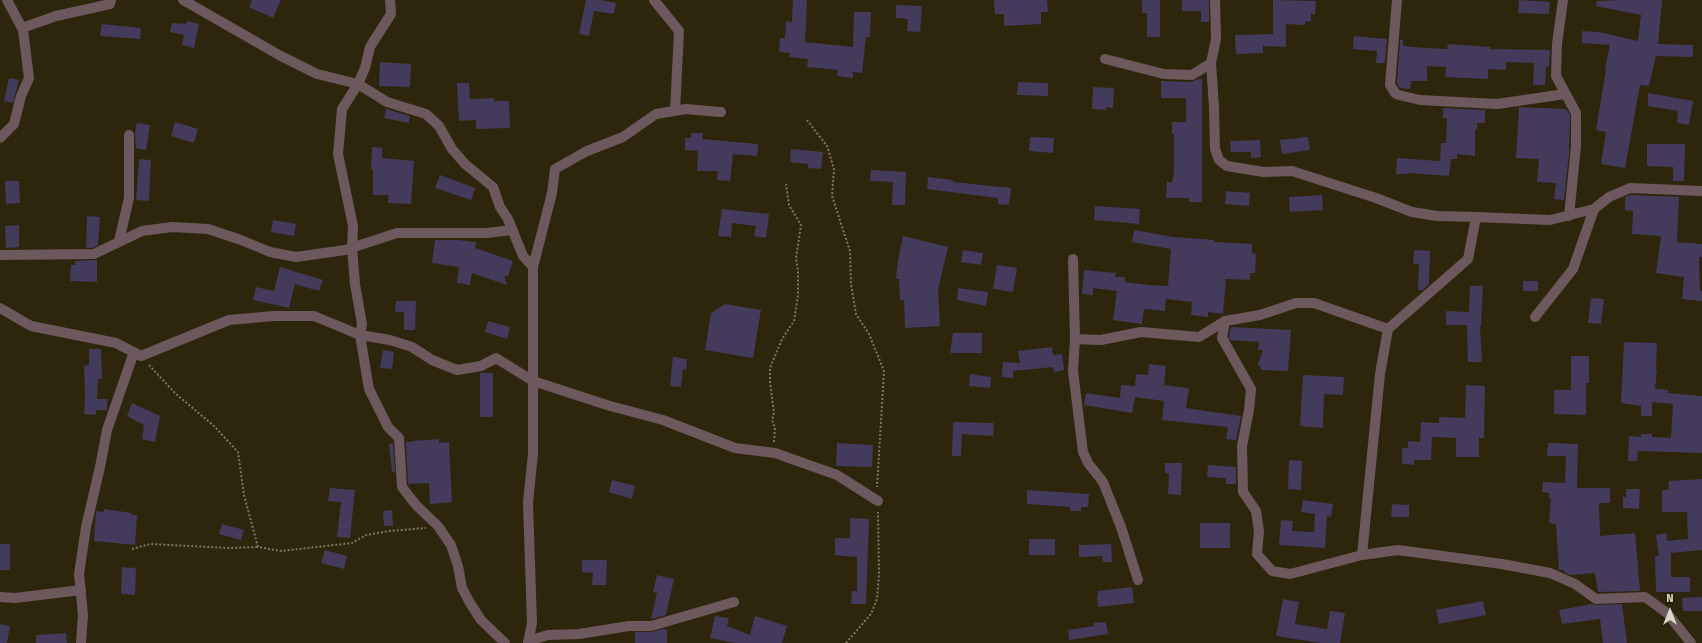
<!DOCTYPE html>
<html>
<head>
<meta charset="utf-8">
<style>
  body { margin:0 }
  #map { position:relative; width:1702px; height:643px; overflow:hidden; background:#2d260c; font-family:"Fira Sans",sans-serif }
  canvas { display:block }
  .north { position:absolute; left:1650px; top:591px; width:40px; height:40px; -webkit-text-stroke:3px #231d03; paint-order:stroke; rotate:0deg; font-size:11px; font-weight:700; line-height:16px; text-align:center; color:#dbd7c7 }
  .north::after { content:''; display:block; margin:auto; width:14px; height:18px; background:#dbd7c7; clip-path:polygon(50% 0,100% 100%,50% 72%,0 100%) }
</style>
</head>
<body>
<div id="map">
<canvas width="1702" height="643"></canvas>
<div class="north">N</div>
</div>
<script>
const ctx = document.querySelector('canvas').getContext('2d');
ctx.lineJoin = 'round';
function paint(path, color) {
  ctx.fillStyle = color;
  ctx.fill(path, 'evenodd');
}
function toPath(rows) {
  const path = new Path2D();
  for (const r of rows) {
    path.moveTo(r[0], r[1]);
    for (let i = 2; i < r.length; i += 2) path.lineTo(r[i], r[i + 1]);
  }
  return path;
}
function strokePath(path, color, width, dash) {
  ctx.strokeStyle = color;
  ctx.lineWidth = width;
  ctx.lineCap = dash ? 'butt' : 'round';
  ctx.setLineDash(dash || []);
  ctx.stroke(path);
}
const building = toPath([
  [252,0,281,0,273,18,249,7],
  [586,0,601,0,616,3,614,14,594,11,589,36,579,34],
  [793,0,807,0,805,42,853,47,854,12,871,12,870,37,866,37,862,73,853,72,853,78,837,76,838,70,807,67,808,59,789,57,790,53,779,52,780,38,785,38,786,21,792,22],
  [994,0,1047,0,1048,12,1041,12,1041,24,1004,26,1004,14,995,14],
  [1142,0,1160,0,1160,37,1147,37,1147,13,1142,13],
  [1182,0,1209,0,1209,22,1201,22,1201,11,1182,11],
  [1273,0,1316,1,1315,14,1311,14,1311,22,1305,21,1305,25,1286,24,1286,47,1263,46,1263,53,1236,54,1235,35,1273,34],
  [1519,0,1550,2,1549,14,1518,13],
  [1621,0,1662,0,1658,44,1693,45,1693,57,1656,56,1649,86,1640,85,1625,168,1601,164,1606,132,1596,130,1606,69,1605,68,1610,45,1582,43,1582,31,1599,32,1638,41,1641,15,1596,6,1597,1],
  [896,5,922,6,920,32,907,31,908,19,896,18],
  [187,21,199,24,194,48,182,45,184,35,170,32,172,23,186,24],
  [102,24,141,28,140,39,100,36],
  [1354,36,1387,39,1385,63,1376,63,1377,51,1353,49],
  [1400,40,1403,40,1403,46,1425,48,1447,49,1448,44,1490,47,1490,49,1550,50,1549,67,1546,67,1545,85,1533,85,1534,63,1506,62,1506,70,1488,69,1488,79,1445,77,1446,67,1427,66,1427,81,1411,81,1410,89,1400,88,1397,83],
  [380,62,411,64,410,87,379,86],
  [9,78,19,80,13,103,4,101],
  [1198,79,1202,79,1202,202,1189,202,1189,198,1166,198,1167,182,1172,182,1174,173,1174,134,1172,134,1172,122,1186,122,1186,98,1161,98,1161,81,1192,82],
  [1018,82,1048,83,1048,96,1017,95],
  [457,83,469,83,470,99,494,98,494,101,509,101,510,128,476,129,476,120,459,121],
  [1093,87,1114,88,1113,108,1106,107,1106,110,1092,109],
  [1648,93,1693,101,1689,125,1677,123,1678,111,1648,106],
  [1519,107,1566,109,1570,115,1569,153,1564,200,1554,199,1556,183,1537,182,1539,159,1516,158],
  [1443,108,1485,110,1485,123,1477,123,1477,129,1475,129,1475,156,1457,154,1457,159,1451,159,1449,176,1408,173,1408,174,1396,174,1397,158,1440,161,1441,143,1446,143,1447,118,1443,118],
  [386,109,410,116,409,123,384,118],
  [175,122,198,129,194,143,171,136],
  [137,123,150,125,146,150,136,148,135,133],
  [691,133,703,133,702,139,758,144,757,156,733,154,730,181,717,180,718,171,697,171,698,151,685,150,685,138,691,138],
  [1030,137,1054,138,1053,153,1029,151],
  [1308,137,1310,150,1282,154,1280,140],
  [1260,140,1261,157,1251,158,1251,152,1231,152,1230,141],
  [1647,144,1685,144,1684,181,1673,181,1673,167,1647,166],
  [372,147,382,148,382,158,414,161,411,204,388,203,389,195,373,195,373,169,371,169],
  [791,149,823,152,821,169,808,168,808,164,790,162],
  [139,159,151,160,149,201,136,200],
  [871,170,906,172,905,205,892,205,893,182,870,181],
  [440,175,475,188,471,200,435,188],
  [928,177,953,180,953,182,1011,188,1009,205,998,204,998,198,927,189],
  [5,181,19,181,20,203,6,204],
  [1226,191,1250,193,1249,206,1225,204],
  [1322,195,1323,210,1290,212,1289,197],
  [1631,195,1679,197,1677,242,1702,244,1702,257,1699,257,1700,291,1702,291,1702,301,1682,299,1684,277,1656,273,1661,236,1632,234,1633,211,1625,210,1625,197],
  [1095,206,1140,209,1139,224,1094,220],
  [722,209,769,214,766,238,754,236,756,226,732,223,731,237,718,236],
  [87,216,100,217,98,245,92,248,86,248],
  [273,220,296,224,294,236,271,232],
  [19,225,19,247,6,248,5,226],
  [1134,230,1173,237,1214,240,1214,242,1252,244,1252,253,1256,254,1255,273,1250,273,1250,280,1226,279,1223,314,1208,312,1208,317,1191,315,1192,302,1166,299,1165,311,1144,309,1142,324,1113,320,1117,291,1093,288,1093,295,1082,294,1084,270,1116,273,1115,277,1125,277,1125,282,1156,286,1156,285,1168,286,1171,249,1132,242],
  [903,236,948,247,938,290,940,326,905,328,904,300,900,300,899,279,896,279,898,260],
  [435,240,458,240,476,242,475,248,513,261,508,276,504,276,507,285,472,273,470,285,457,283,459,267,432,263],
  [963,250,983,253,981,265,961,262],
  [1414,250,1430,251,1429,284,1423,290,1418,290,1419,264,1413,264],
  [94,260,97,260,97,282,70,281,71,265,75,265,75,261],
  [997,265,1017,268,1013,292,993,289],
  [280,267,323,280,319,291,295,284,289,308,253,300,256,287,274,291],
  [1523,281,1538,281,1538,291,1523,291],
  [1470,286,1483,286,1481,326,1480,326,1482,362,1468,362,1467,325,1446,325,1446,311,1469,312],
  [958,288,988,292,986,306,957,300],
  [1591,298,1604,299,1601,324,1588,323],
  [396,301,416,301,415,330,404,330,404,312,395,312],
  [725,304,761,310,753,358,705,350,711,313],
  [488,321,510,327,507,339,485,332],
  [1231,327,1291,330,1288,371,1262,370,1258,364,1263,350,1258,350,1259,342,1230,340,1229,337],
  [953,333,982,333,982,353,950,353],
  [1624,342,1657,343,1656,370,1657,370,1655,389,1668,390,1668,393,1702,396,1702,453,1638,451,1637,461,1628,461,1629,436,1641,437,1641,434,1652,434,1652,437,1671,438,1673,404,1652,402,1652,416,1641,416,1641,406,1621,403],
  [1052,347,1053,355,1062,354,1064,370,1054,372,1053,367,1013,371,1013,378,1002,377,1003,362,1020,363,1018,351],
  [89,349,101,349,102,379,98,379,97,399,107,399,107,410,96,410,96,415,84,414,85,396,84,366,89,365],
  [383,350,394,352,392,369,380,368],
  [1571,356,1589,356,1589,383,1586,383,1586,415,1554,414,1554,390,1571,390],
  [673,357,687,359,686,370,683,369,681,387,670,386],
  [1149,364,1166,366,1164,385,1189,388,1186,408,1241,416,1236,440,1226,439,1228,427,1162,420,1164,401,1135,397,1132,413,1084,405,1086,393,1120,398,1121,385,1135,386,1136,374,1148,375],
  [480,373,493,373,493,417,480,417],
  [970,374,991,377,990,388,969,386],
  [1303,375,1344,377,1343,395,1324,394,1323,428,1300,426],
  [1466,385,1485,386,1484,438,1479,438,1479,457,1456,457,1456,438,1432,437,1431,460,1414,460,1414,465,1402,464,1402,448,1408,448,1408,441,1420,442,1421,422,1439,423,1439,417,1465,418],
  [132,403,160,416,155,442,142,439,144,425,127,416],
  [953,422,994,423,993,436,962,434,961,456,952,456],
  [439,439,439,443,449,442,452,502,430,504,429,483,408,484,406,442,412,442,412,441],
  [393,443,395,472,392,472,389,444],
  [837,443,873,445,872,467,836,466],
  [1548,443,1578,444,1577,488,1610,488,1610,503,1599,503,1600,536,1635,533,1640,591,1598,592,1595,573,1570,575,1564,572,1564,570,1559,570,1556,524,1549,523,1551,498,1549,498,1549,493,1542,492,1543,482,1565,483,1566,456,1547,456],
  [1289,460,1302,461,1301,490,1288,489],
  [1165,463,1182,463,1181,495,1168,494,1169,474,1165,473],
  [1208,465,1236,467,1236,484,1226,484,1226,478,1207,477],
  [1702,479,1702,550,1671,553,1671,577,1690,577,1690,592,1656,592,1655,556,1659,556,1656,535,1666,533,1667,541,1688,539,1687,512,1662,512,1662,490,1668,490,1669,481],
  [612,480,635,486,632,499,609,492],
  [330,488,355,490,350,538,337,537,341,502,328,501],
  [1626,489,1640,489,1639,509,1623,508,1623,497,1626,497],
  [1027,490,1089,494,1088,507,1081,507,1081,511,1070,511,1070,507,1027,504],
  [1303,500,1333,504,1331,517,1327,516,1325,548,1279,545,1281,520,1293,521,1292,531,1314,532,1315,514,1301,512],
  [1392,504,1409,505,1409,517,1391,517],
  [104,509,132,513,131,515,137,515,135,545,94,541,96,511,104,512],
  [392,510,393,526,384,526,383,511],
  [850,518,869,519,866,604,851,604,852,591,857,591,857,557,835,555,835,538,850,538],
  [1200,523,1230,523,1230,548,1200,548],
  [222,524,244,530,241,540,219,534],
  [1029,539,1055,539,1055,555,1029,555],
  [0,544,10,544,10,570,0,570],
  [1111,544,1112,562,1103,562,1102,556,1079,557,1079,545],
  [325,550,347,556,344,569,321,563],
  [582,560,607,560,606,585,592,585,593,573,582,572],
  [122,567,136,568,135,595,121,594],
  [657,575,674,579,666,615,651,619,657,593,653,592],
  [1132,587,1134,603,1098,607,1097,595,1098,595,1098,591],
  [1702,597,1702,611,1683,611,1682,598],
  [1283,599,1299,602,1295,624,1327,629,1330,611,1345,613,1340,643,1321,643,1276,636],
  [1483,601,1486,615,1439,624,1436,610],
  [1592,604,1596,605,1622,604,1627,643,1603,643,1600,619,1562,624,1559,610],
  [715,616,729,618,727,626,750,635,755,616,787,626,782,643,735,643,710,638],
  [1106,622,1108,634,1069,640,1068,630,1094,626,1094,623],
  [0,624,10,626,7,643,0,643],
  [663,629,667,630,667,643,635,643,635,632,651,632],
  [66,633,67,643,36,643,36,635]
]);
const path = toPath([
  [807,120,827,146,834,169,832,196,850,251,851,284,856,314,869,334,884,371,877,487],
  [149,365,176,394,214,426,238,452,244,495,258,547,281,551,352,543,366,535,389,531,426,528],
  [774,442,775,428,772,420,774,413,770,382,770,368,782,339,794,321,798,296,798,271,796,258,801,225,789,205,786,184],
  [132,549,150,544,229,548,258,547],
  [846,643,871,614,877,599,879,574,878,512]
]);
const street = toPath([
  [183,0,279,55,317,74,358,84,342,109,338,154,353,226,352,248,355,284,362,324,360,335,369,389,388,427,399,438,402,487,416,505,438,526,451,545,458,566,462,588,470,603,481,620,505,643],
  [390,0,391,14,370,47,365,68,358,84,387,102,426,114,439,126,452,149,465,164,493,187,500,207,508,219,523,256,533,267],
  [654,0,679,31,675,111],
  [1397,0,1390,85,1395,93,1399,95,1420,100,1497,104,1565,94],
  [1563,0,1557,44,1556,76,1576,113,1576,146,1569,216],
  [22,28,56,16,110,4,111,0],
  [1105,59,1164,74,1192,75,1211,63,1216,39,1215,0],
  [1211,63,1214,107,1215,149,1219,160,1227,166,1264,172,1292,171,1376,198,1412,212,1437,216,1476,217],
  [0,138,14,124,21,96,29,78,23,30,7,0],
  [119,241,129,198,129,135],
  [0,255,94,254,142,231,172,227,208,229,241,240,270,252,296,257,345,250,397,233,487,233,512,230],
  [1073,259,1075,339,1073,371,1083,452,1088,463,1103,482,1121,527,1138,580],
  [0,308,31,326,116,343,141,356,229,320,273,316,314,316,360,335,390,340,412,347,432,360,457,370,481,366,496,358,533,381,610,406,663,420,735,448,775,453,837,475,878,501],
  [1535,317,1573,269,1594,209],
  [1225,321,1222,338,1251,389,1249,410,1242,446,1243,492,1256,511,1259,531,1257,554,1272,571,1290,574,1362,555,1398,550,1502,564,1550,573,1575,584,1596,599,1645,597,1667,613,1691,643],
  [1075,339,1101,340,1141,332,1199,337,1225,321,1260,315,1296,303,1314,303,1388,329,1468,259,1476,217,1550,220,1594,209,1609,197,1630,188,1702,191],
  [1362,555,1380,374,1388,329],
  [0,597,15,598,81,590],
  [528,641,548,635,579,634,629,626,651,626,734,602],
  [81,643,83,615,79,574,86,527,100,467,107,430,134,352],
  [528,643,532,623,528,503,533,453,533,267,552,193,555,169,587,151,623,137,656,114,686,109,721,112]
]);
paint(building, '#433a5c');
strokePath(path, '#7d7762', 2, [2, 2]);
strokePath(street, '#6d595d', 10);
</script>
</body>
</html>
